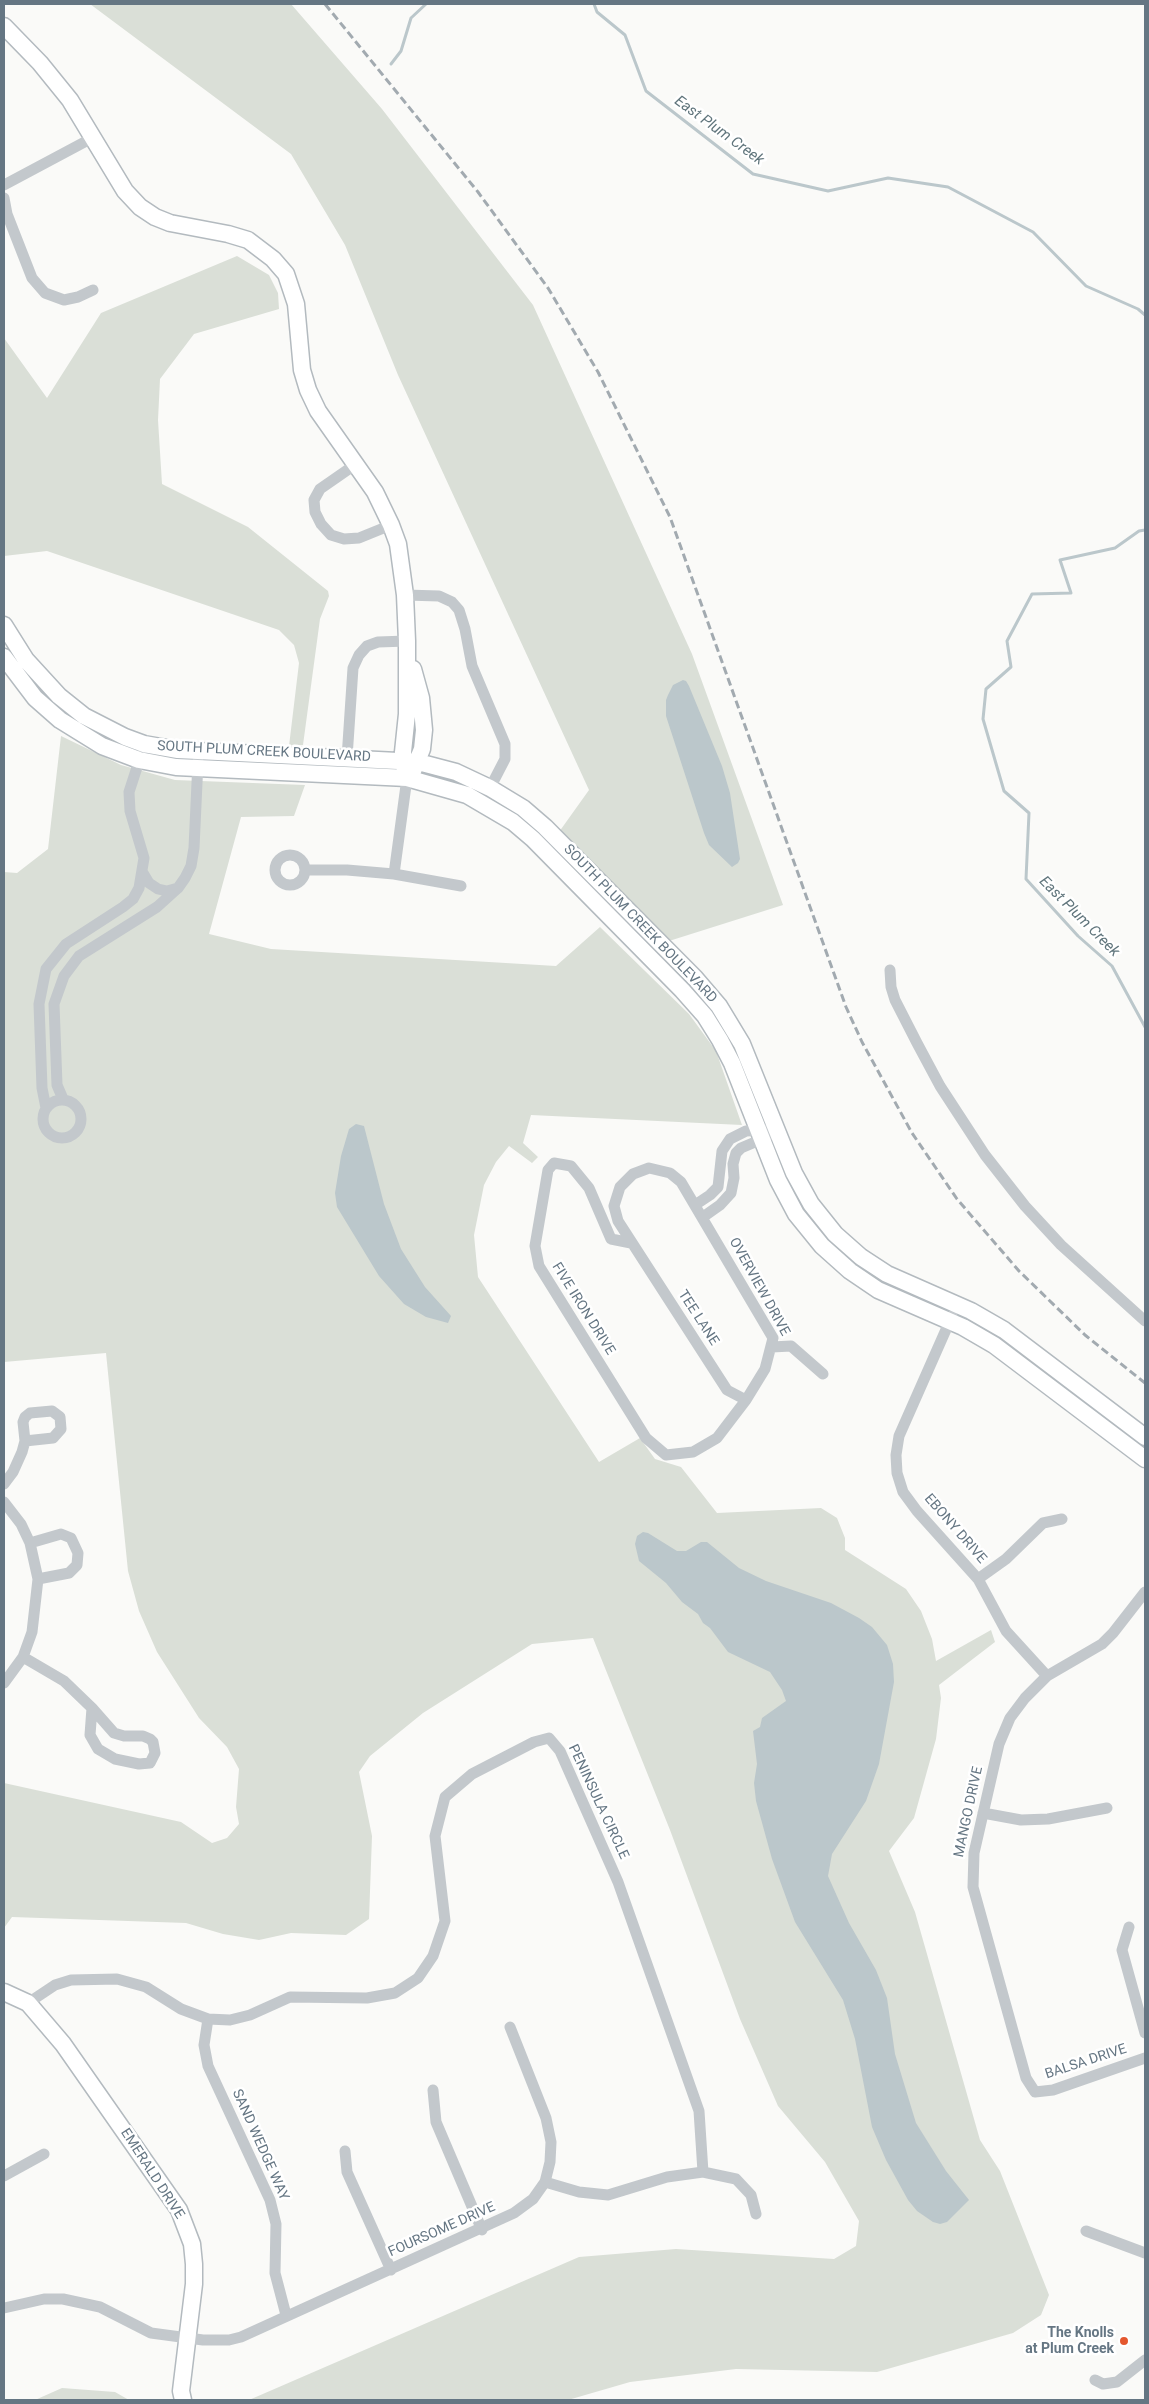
<!DOCTYPE html>
<html>
<head>
<meta charset="utf-8">
<style>
  body { margin:0 }
  #map { position:relative; width:1149px; height:2404px; overflow:hidden; background:#fafaf8; font-family:Roboto,sans-serif }
  canvas { display:block }
  .frame { position:absolute; inset:0; border:5px solid #657683; pointer-events:none }
</style>
</head>
<body>
<div id="map">
<canvas width="1149" height="2404"></canvas>
<div class="frame"></div>
</div>
<script>
const ctx = document.querySelector('canvas').getContext('2d');
ctx.lineJoin = 'round';
function paint(path, color) {
  ctx.fillStyle = color;
  ctx.fill(path, 'evenodd');
}
function toPath(rows) {
  const path = new Path2D();
  for (const r of rows) {
    if (r.length === 3) {
      path.moveTo(r[0] + r[2], r[1]);
      path.arc(r[0], r[1], r[2], 0, 2 * Math.PI);
      continue;
    }
    path.moveTo(r[0], r[1]);
    for (let i = 2; i < r.length; i += 2) path.lineTo(r[i], r[i + 1]);
  }
  return path;
}
function strokePath(path, color, width, dash) {
  ctx.strokeStyle = color;
  ctx.lineWidth = width;
  ctx.lineCap = dash ? 'butt' : 'round';
  ctx.setLineDash(dash || []);
  ctx.stroke(path);
}
function write(font, color, halo, rows, align = 'center') {
  ctx.font = font + ' Roboto,sans-serif';
  ctx.lineWidth = 5;
  ctx.setLineDash([]);
  ctx.textBaseline = 'middle';
  ctx.strokeStyle = halo;
  ctx.fillStyle = color;
  for (const [text, x, y, turn = 0] of rows) {
    ctx.save();
    ctx.translate(x, y);
    ctx.rotate((+turn || 0) * Math.PI / 180);
    ctx.textAlign = isNaN(turn) ? turn : align;
    if (halo) ctx.strokeText(text, 0, 0);
    ctx.fillText(text, 0, 0);
    ctx.restore();
  }
}
const green = toPath([
  [90,4,291,4,382,109,533,305,692,654,783,905,669,941,559,832,589,790,398,375,345,245,291,154],
  [237,256,269,275,278,293,279,309,194,334,160,379,158,420,162,484,248,527,328,591,329,596,320,619,303,745,289,746,299,663,294,645,279,630,47,551,4,556,4,338,47,398,101,313],
  [61,736,121,765,175,780,305,785,294,816,241,817,209,934,271,949,556,966,600,927,689,1014,716,1051,742,1125,531,1115,523,1143,538,1157,532,1163,509,1146,496,1162,484,1185,474,1235,478,1277,599,1462,640,1438,655,1459,681,1467,717,1513,821,1508,837,1518,845,1538,845,1550,906,1589,921,1611,932,1639,936,1661,991,1630,995,1642,939,1685,941,1698,936,1739,914,1818,889,1851,915,1912,980,2140,1000,2171,1049,2295,1041,2315,1013,2333,877,2372,736,2369,630,2382,568,2400,249,2400,579,2257,676,2249,834,2259,856,2246,859,2221,825,2162,778,2106,740,2019,670,1830,593,1638,532,1644,423,1713,370,1756,359,1772,372,1836,369,1919,346,1935,291,1933,259,1940,223,1934,186,1923,12,1917,4,1928,4,1783,181,1822,212,1843,227,1838,239,1824,236,1807,239,1769,227,1747,199,1718,157,1652,139,1611,128,1571,106,1353,4,1362,4,872,17,873,48,849],
  [62,2388,115,2392,129,2400,35,2400]
]);
const water = toPath([
  [683,680,686,681,689,686,722,766,730,793,740,859,738,863,732,867,709,845,704,833,666,716,666,700,668,695,673,685],
  [356,1124,364,1126,384,1204,401,1249,425,1287,451,1316,448,1323,426,1317,404,1304,379,1276,337,1207,335,1193,341,1156,349,1129],
  [643,1532,648,1533,677,1551,686,1551,701,1542,707,1542,739,1568,766,1581,831,1603,859,1618,872,1627,887,1645,893,1664,894,1682,879,1764,866,1801,832,1854,828,1876,849,1923,876,1970,887,1998,895,2054,916,2123,946,2171,969,2200,947,2222,940,2224,933,2222,917,2211,908,2200,886,2160,872,2127,855,2039,843,2000,795,1922,772,1859,756,1801,754,1783,757,1764,753,1731,760,1727,762,1718,786,1701,782,1690,770,1672,728,1652,710,1628,703,1623,698,1614,682,1602,666,1583,639,1561,635,1544,637,1536]
]);
const stream = toPath([
  [594,4,597,12,625,35,646,91,753,174,828,191,888,178,948,187,1033,232,1086,286,1138,309,1145,315],
  [391,64,401,51,411,18,426,4],
  [1145,530,1139,531,1115,548,1060,560,1071,593,1032,594,1007,641,1011,667,986,689,983,719,1004,791,1029,813,1026,879,1078,936,1112,966,1145,1027]
]);
const street = toPath([
  [4,185,94,137],
  [4,198,7,214,32,278,45,293,64,300,78,297,93,290],
  [356,464,320,489,314,500,315,512,321,524,331,535,344,539,359,538,391,525],
  [405,595,439,596,452,602,459,610,465,629,472,666,505,744,505,759,490,788],
  [347,758,353,668,359,655,367,646,378,642,407,641],
  [290,870,15],
  [305,870,347,870,394,874,461,886],
  [143,873,149,883,158,889,167,891,178,888],
  [394,874,407,778],
  [890,970,891,987,895,1000,917,1043,940,1086,985,1155,1025,1206,1061,1245,1145,1321],
  [63,1099,57,1085,54,1004,64,976,79,956,157,907,178,888,185,878,191,866,194,848,198,761],
  [62,1119,19],
  [46,1108,42,1088,39,1004,46,969,66,944,123,907,133,899,139,888,144,858,130,811,129,792,141,755],
  [695,1205,710,1195,718,1187,722,1151,730,1139,746,1131,765,1130],
  [703,1217,720,1205,731,1193,734,1178,733,1164,736,1153,741,1148,767,1137],
  [631,1243,611,1239,589,1188,571,1166,554,1163,548,1170,535,1246,539,1266,646,1438,666,1455,693,1452,717,1438,746,1400,765,1369,773,1338,681,1182,670,1173,649,1168,633,1174,620,1187,614,1206,618,1221,727,1390,746,1400],
  [952,1316,899,1436,896,1455,897,1473,903,1492,917,1511,978,1579,1006,1631,1047,1676],
  [772,1347,791,1346,823,1374],
  [4,1484,13,1472,22,1452,25,1441,23,1422,25,1417,30,1413,52,1411,60,1417,61,1429,53,1438,25,1441],
  [4,1502,21,1524,30,1543,38,1579,32,1632,23,1657,4,1683],
  [30,1543,61,1534,71,1538,78,1553,77,1565,69,1573,38,1579],
  [978,1579,1006,1559,1043,1523,1062,1519],
  [1145,1592,1113,1633,1102,1644,1047,1676,1025,1698,1010,1718,999,1744,974,1853,973,1887,1026,2078,1035,2092,1053,2090,1145,2058],
  [23,1657,64,1681,92,1708,90,1735,98,1749,115,1759,139,1764,150,1763,155,1753,153,1742,150,1739,143,1736,124,1736,114,1733,92,1708],
  [983,1813,1021,1820,1048,1819,1107,1808],
  [1129,1927,1122,1950,1145,2033],
  [28,2003,55,1985,71,1980,117,1979,146,1987,181,2009,208,2019,230,2020,250,2015,290,1997,367,1998,395,1993,418,1978,433,1956,445,1921,435,1836,445,1797,472,1774,534,1742,549,1738,560,1751,618,1882,699,2111,703,2172],
  [208,2019,204,2045,208,2066,270,2200,276,2224,275,2273,286,2315],
  [433,2090,436,2122,482,2230],
  [345,2151,347,2172,391,2270],
  [4,2176,44,2154],
  [545,2182,579,2192,608,2195,667,2177,703,2172,736,2179,751,2195,756,2214],
  [1086,2231,1145,2253],
  [4,2308,44,2299,63,2299,100,2307,151,2333,203,2340,229,2340,241,2337,514,2213,533,2199,545,2182,550,2162,551,2142,546,2118,510,2027],
  [1095,2380,1103,2384,1117,2382,1145,2360]
]);
const secondary = toPath([
  [4,26,40,63,70,100,125,191,140,207,155,217,170,223,228,234,248,240,273,259,286,274,296,304,302,370,308,390,318,411,375,492,391,525,398,544,405,595,407,641,407,714,403,752,405,772],
  [4,625,26,660,59,696,84,716,125,737,144,744,178,750,418,762,456,772,490,788,523,808,545,827,695,978,719,1006,742,1044,794,1173,811,1204,835,1234,861,1257,887,1274,971,1311,1004,1330,1145,1437],
  [4,657,35,698,60,720,102,746,139,760,176,767,407,778,467,795,513,822,533,839,682,990,705,1016,720,1040,732,1063,778,1180,796,1214,822,1246,850,1271,878,1290,963,1327,994,1345,1145,1459],
  [413,669,421,698,424,730,422,749,413,771],
  [4,1992,28,2003,63,2044,179,2210,192,2244,194,2264,194,2284,181,2391,183,2400]
]);
const rail = toPath([
  [325,4,478,192,548,288,598,372,670,517,846,1007,862,1042,912,1133,957,1199,1019,1271,1085,1335,1145,1383]
]);
const markers = [
  [1124,2341,5,"#e4572e"]
];
const streetNames = [
  ["SOUTH PLUM CREEK BOULEVARD",264,752,3],
  ["SOUTH PLUM CREEK BOULEVARD",640,924,46],
  ["OVERVIEW DRIVE",759,1287,61],
  ["FIVE IRON DRIVE",583,1309,58],
  ["TEE LANE",698,1318,57],
  ["EBONY DRIVE",955,1529,49],
  ["PENINSULA CIRCLE",598,1802,65],
  ["MANGO DRIVE",969,1812,-78],
  ["BALSA DRIVE",1086,2062,-18],
  ["SAND WEDGE WAY",260,2145,66],
  ["EMERALD DRIVE",152,2174,57],
  ["FOURSOME DRIVE",442,2230,-24]
];
const poiNames = [
  ["The Knolls",1114,2333],
  ["at Plum Creek",1114,2349]
];
const waterNames = [
  ["East Plum Creek",719,131,36],
  ["East Plum Creek",1079,917,45]
];
paint(green, '#dadfd7');
paint(water, '#bbc7cb');
strokePath(stream, '#bbc7cb', 3);
strokePath(secondary, '#b3babf', 19);
strokePath(street, '#c3c8cc', 11);
strokePath(secondary, '#fff', 16);
strokePath(rail, '#a2aab0', 3, [8, 4]);
for (const [x, y, r, color] of markers) {
  const dot = new Path2D();
  dot.arc(x, y, r, 0, 2 * Math.PI);
  ctx.fillStyle = color;
  ctx.fill(dot);
  strokePath(dot, '#fff', 2);
}
write('14px', '#657683', '#fff', streetNames);
write('bold 14px', '#657683', '#fff', poiNames, 'right');
write('italic 15px', '#60757c', '#fff', waterNames);
</script>
</body>
</html>
